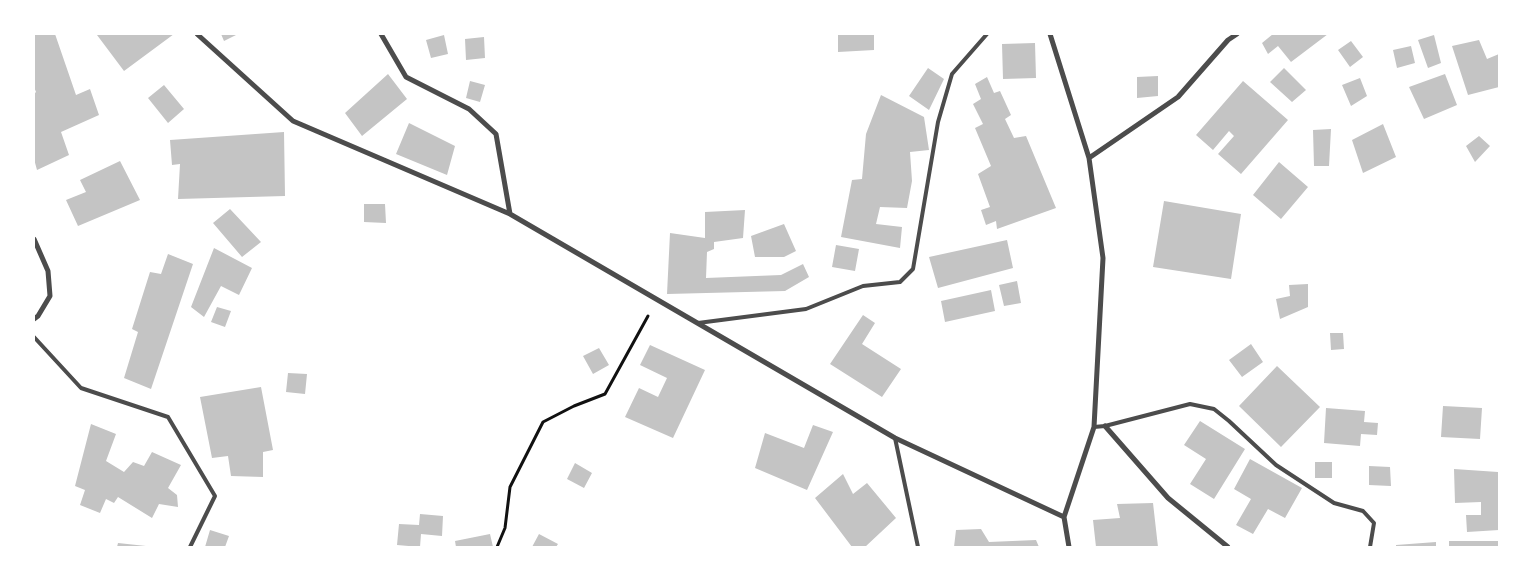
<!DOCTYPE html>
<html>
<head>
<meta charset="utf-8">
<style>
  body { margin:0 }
  #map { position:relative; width:1533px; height:581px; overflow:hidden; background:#fff; font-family:Barlow,sans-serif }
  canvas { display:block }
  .frame { position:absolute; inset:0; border:35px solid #fff; pointer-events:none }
</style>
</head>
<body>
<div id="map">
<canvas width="1533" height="581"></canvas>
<div class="frame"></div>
</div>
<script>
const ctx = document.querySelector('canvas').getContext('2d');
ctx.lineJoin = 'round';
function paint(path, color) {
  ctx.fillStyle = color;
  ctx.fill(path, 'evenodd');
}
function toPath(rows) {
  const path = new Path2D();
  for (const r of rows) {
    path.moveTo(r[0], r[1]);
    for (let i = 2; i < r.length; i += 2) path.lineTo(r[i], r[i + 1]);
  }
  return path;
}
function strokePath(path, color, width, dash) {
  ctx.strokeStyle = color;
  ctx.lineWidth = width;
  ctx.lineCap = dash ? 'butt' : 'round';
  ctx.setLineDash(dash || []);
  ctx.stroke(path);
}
const building = toPath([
  [34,34,55,34,76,95,90,89,99,115,61,132,69,155,37,170,34,159,34,94,36,92,34,87],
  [99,34,174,34,124,71,97,35],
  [221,34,238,34,224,41],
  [838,34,874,34,874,50,838,52],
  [1273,34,1328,34,1291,62,1278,46,1268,54,1262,43],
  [444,35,448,54,431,58,426,40],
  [1434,35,1441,63,1428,68,1418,40],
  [484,37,485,58,466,60,465,39],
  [1479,40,1487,59,1499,54,1499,87,1468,95,1452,46],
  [1351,41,1363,57,1350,67,1338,50],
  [1035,43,1036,78,1003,79,1002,44],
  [1411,46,1415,63,1397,68,1393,50],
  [928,68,944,79,929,110,909,96],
  [1284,68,1306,90,1292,102,1270,82],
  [388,74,407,99,362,136,345,113],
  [1445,74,1457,105,1424,119,1409,87],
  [1158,76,1158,96,1137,98,1137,77],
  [987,77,994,93,1000,91,1011,115,1005,119,1014,138,1026,136,1056,208,997,229,996,221,986,225,981,210,990,207,978,174,991,166,975,128,983,124,973,104,981,99,975,84],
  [1360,78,1367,96,1351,106,1342,85],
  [470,81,485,85,480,102,466,98],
  [1243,81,1288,120,1241,174,1218,154,1234,136,1229,131,1213,150,1196,135],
  [164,85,184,109,168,123,148,98],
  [881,95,924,117,929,150,910,152,912,181,907,208,880,207,876,224,902,227,900,248,841,237,852,180,862,179,866,134],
  [409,123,455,146,447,175,396,154],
  [1383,124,1396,157,1363,173,1352,140],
  [1331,129,1329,166,1314,166,1313,130],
  [284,132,285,196,178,199,180,164,172,165,170,140],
  [1479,136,1490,146,1475,162,1466,146],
  [120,161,140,200,78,226,66,200,86,192,80,180],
  [1279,162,1308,187,1281,219,1253,195],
  [1164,201,1241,214,1231,279,1153,267],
  [364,204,385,204,386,223,364,222],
  [230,209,261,242,242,257,213,223],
  [745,210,743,238,714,242,714,249,707,252,706,278,781,275,803,264,809,277,785,291,667,294,670,233,705,238,705,212],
  [784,224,796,251,784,257,755,257,751,236],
  [1007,240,1013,268,938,288,929,257],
  [836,245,859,249,855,271,832,267],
  [214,248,252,268,239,295,221,286,204,317,191,307],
  [168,254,193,264,151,389,124,378,138,332,132,329,150,272,161,274],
  [1017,281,1021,303,1004,306,999,285],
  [1308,284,1308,307,1280,319,1276,299,1290,296,1289,285],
  [991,290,995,311,945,322,941,301],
  [217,307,231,311,225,327,211,322],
  [863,315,875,323,862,344,901,369,882,397,830,364],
  [1330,333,1343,333,1344,349,1331,350],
  [1251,344,1263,362,1242,377,1229,360],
  [650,345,705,370,673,438,625,417,639,388,658,397,667,378,640,365],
  [599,348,609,365,593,374,583,356],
  [1277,366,1320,407,1281,447,1239,406],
  [288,373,307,374,305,394,286,392],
  [261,387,273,450,263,452,263,477,231,476,228,456,212,458,200,397],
  [1443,406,1482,408,1480,439,1441,437],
  [1326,408,1365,411,1364,422,1378,423,1377,435,1361,434,1360,446,1324,443],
  [1200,421,1245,449,1214,499,1190,484,1206,459,1184,445],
  [91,424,116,434,106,461,124,472,133,462,144,466,152,452,181,465,168,488,177,495,178,507,159,504,152,518,118,497,114,503,106,499,100,513,80,505,85,490,75,486],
  [813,425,833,432,807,490,755,468,765,433,804,448],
  [1250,459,1302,488,1285,518,1268,509,1253,534,1236,525,1251,499,1234,489],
  [1315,462,1332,462,1332,478,1315,478],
  [575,463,592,473,584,488,567,479],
  [1369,466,1390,467,1391,486,1369,485],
  [1454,469,1498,472,1499,530,1467,532,1466,515,1481,515,1481,502,1455,503],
  [843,474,853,494,867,483,896,518,865,547,852,547,815,498],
  [1153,503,1158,547,1096,547,1093,520,1120,518,1117,504],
  [420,514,443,516,442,536,421,534,420,547,397,545,399,524,419,525],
  [981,529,989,542,1036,540,1039,547,954,547,956,530],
  [210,530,229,536,225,547,205,547],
  [490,534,493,547,456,547,455,541],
  [539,534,558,544,556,547,532,547],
  [1449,541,1499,541,1499,547,1449,547],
  [1436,542,1436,547,1396,547,1396,545],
  [118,543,146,546,146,547,117,547]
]);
const path = toPath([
  [497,547,505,528,510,487,543,422,574,406,605,394,648,316]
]);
const service = toPath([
  [698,323,806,309,863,286,900,282,913,269,938,122,952,74,987,34],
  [34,337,81,388,168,417,215,496,190,547],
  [1094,427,1105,426,1190,404,1214,409,1229,421,1276,465,1334,503,1363,511,1374,523,1370,547],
  [895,438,918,547]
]);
const minor = toPath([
  [197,34,293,121,510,214,895,438,1064,517],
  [381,34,406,77,469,109,496,134,510,214],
  [1050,34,1089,158],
  [34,239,48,271,50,296,38,316,34,319],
  [1105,426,1168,498,1228,547],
  [1069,547,1064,517,1094,427,1103,258,1089,158,1178,97,1228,40,1237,34]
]);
paint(building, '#c4c4c4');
strokePath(path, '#111', 3);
strokePath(service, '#4c4c4c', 4);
strokePath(minor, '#4c4c4c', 5);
</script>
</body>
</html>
